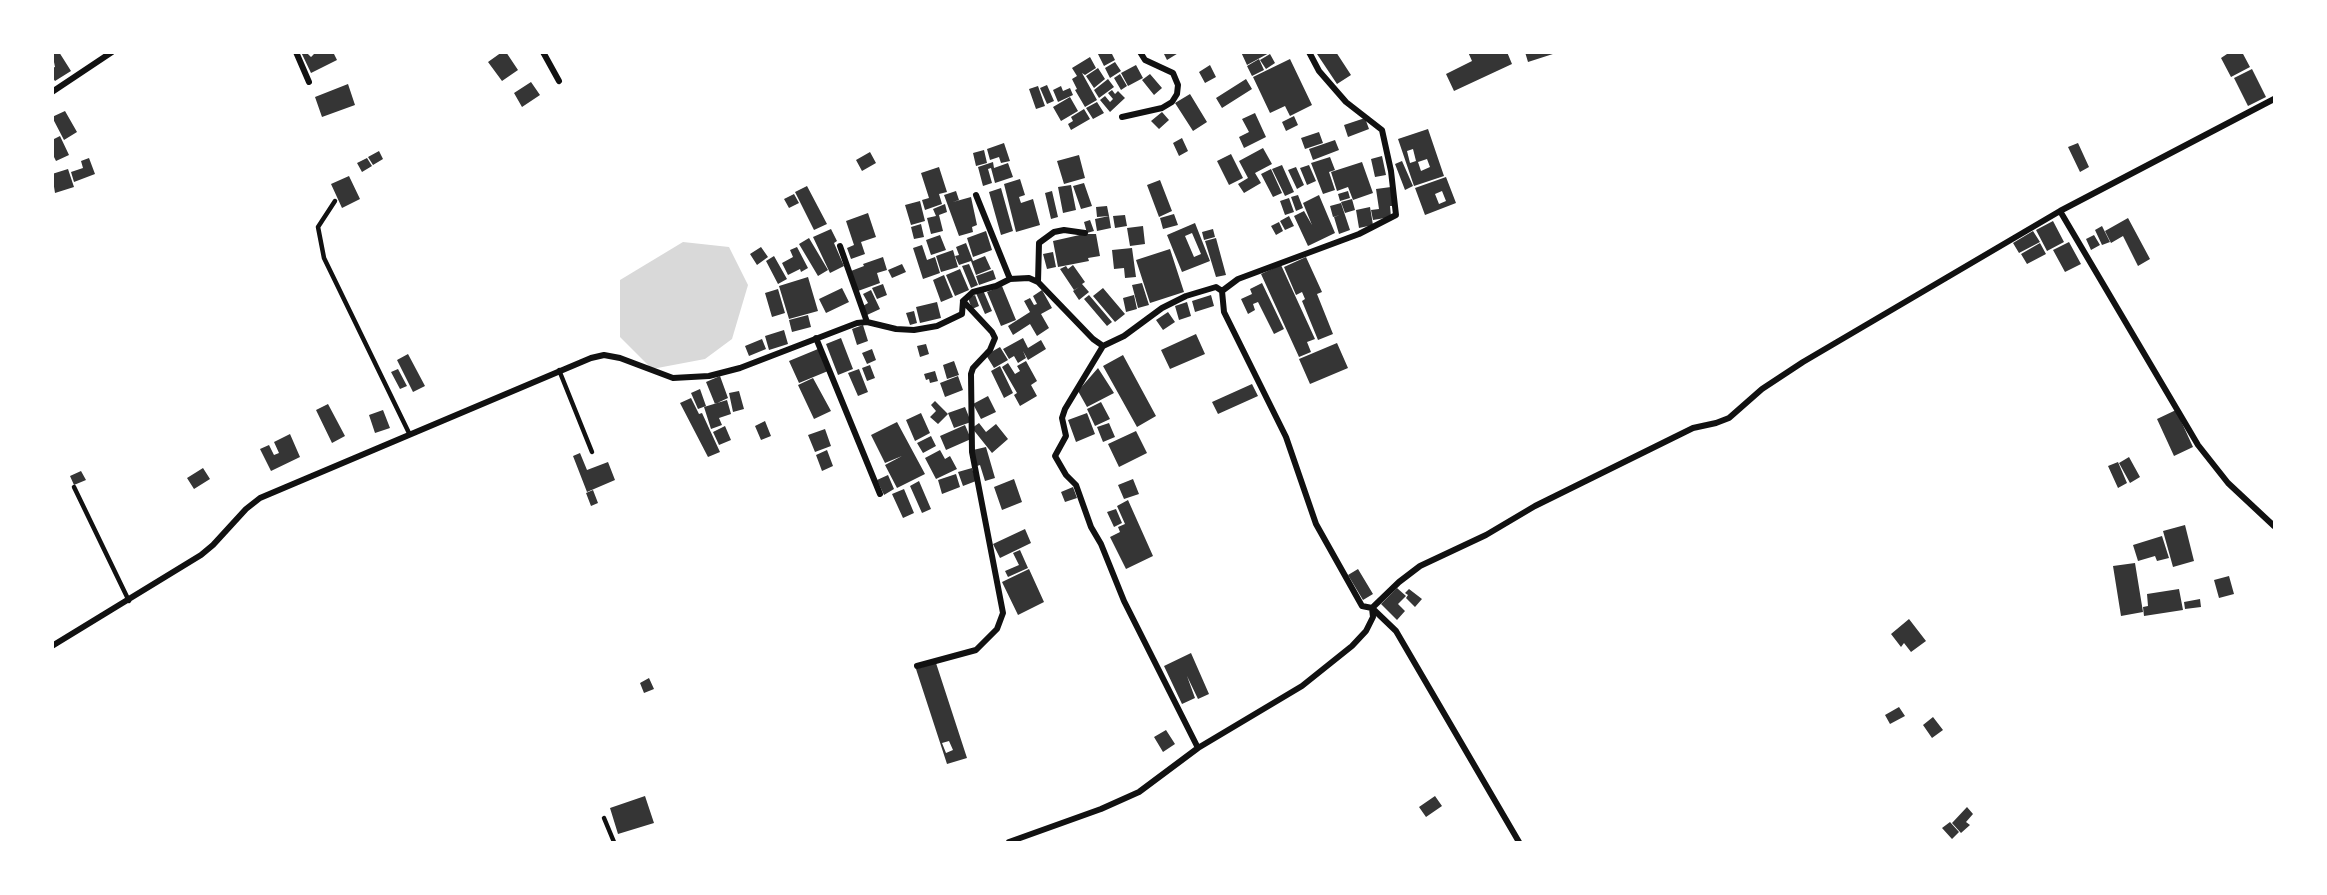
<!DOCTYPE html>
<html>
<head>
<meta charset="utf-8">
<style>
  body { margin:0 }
  #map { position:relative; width:2327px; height:895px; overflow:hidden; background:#fff; font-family:Karla,sans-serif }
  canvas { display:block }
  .frame { position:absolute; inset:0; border:54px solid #fff; pointer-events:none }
</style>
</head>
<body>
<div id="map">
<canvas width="2327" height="895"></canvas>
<div class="frame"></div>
</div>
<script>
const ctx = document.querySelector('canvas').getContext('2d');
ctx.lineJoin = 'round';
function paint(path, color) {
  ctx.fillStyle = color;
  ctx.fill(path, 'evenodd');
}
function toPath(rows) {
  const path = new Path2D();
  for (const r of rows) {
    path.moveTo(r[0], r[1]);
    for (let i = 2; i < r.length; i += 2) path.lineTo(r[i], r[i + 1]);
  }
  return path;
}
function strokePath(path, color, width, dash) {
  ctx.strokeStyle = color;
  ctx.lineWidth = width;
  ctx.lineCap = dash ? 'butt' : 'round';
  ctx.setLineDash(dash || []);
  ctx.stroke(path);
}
const water = toPath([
  [683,242,729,247,748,285,732,339,705,359,652,369,620,337,620,280]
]);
const building = toPath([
  [52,52,59,52,71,71,55,81,52,77,52,68,55,67],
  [301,52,306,52,311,57,314,54,312,52,333,52,337,60,311,73],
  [502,52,506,52,518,70,502,81,488,62],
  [1097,52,1111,52,1115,60,1104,66],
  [1163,52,1180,52,1167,60],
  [1241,52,1271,52,1247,65],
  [1320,52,1336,52,1351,75,1337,84,1317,54],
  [1468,52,1507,52,1512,64,1454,91,1446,74,1472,61],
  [1525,52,1556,52,1556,53,1528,62],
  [2230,52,2242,52,2250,67,2231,77,2221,58],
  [1270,54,1275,63,1266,69,1260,60],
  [1090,57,1096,68,1085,75,1082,73,1097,100,1085,107,1075,90,1077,89,1072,79,1077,76,1072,68],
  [1259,59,1264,70,1252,76,1247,66],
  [1290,59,1312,105,1290,116,1285,106,1270,113,1253,77],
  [1115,62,1121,71,1110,78,1105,68],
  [1136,65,1143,78,1128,86,1121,73],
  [1210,65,1216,77,1205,83,1199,72],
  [1098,68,1105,79,1094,88,1086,76],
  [2252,69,2266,97,2248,106,2234,78],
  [1120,74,1127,86,1121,90,1114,78],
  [1150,74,1162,88,1154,95,1142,80],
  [1108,79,1114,87,1099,98,1094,90],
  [1246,79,1252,89,1222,108,1216,98],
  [531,82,540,95,522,107,514,93],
  [348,84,355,105,322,117,315,97],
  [1047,85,1054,101,1047,104,1040,88],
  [1038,86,1045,106,1036,109,1029,89],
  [1061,86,1063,91,1070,88,1073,95,1058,102,1053,90],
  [1112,90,1115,94,1118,91,1125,98,1110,112,1100,100,1105,96,1110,102,1113,99,1108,93],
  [1190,94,1207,122,1193,131,1175,103],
  [1070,97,1078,111,1061,121,1053,107],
  [1097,102,1104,113,1093,119,1086,108],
  [1084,109,1090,119,1071,130,1068,124,1073,121,1071,117],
  [65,111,77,132,64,140,52,117],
  [1162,112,1169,120,1159,129,1151,121],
  [1255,113,1266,137,1244,148,1239,137,1249,132,1242,119],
  [1294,116,1298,125,1286,131,1282,122],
  [1365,118,1369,129,1348,137,1344,125],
  [1428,129,1444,176,1414,186,1398,139],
  [1413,149,1416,161,1410,163,1407,151],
  [1427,159,1430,167,1421,171,1418,162],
  [1319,132,1323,143,1305,149,1301,138],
  [60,136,69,155,56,161,52,153,52,140],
  [1182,138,1188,151,1179,156,1173,143],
  [1335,140,1339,150,1313,160,1309,149],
  [1004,143,1010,161,1001,163,999,157,990,160,987,149],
  [2078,143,2089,167,2080,172,2068,147],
  [1263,148,1272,164,1255,173,1261,183,1244,193,1238,184,1248,178,1239,161],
  [984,150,987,163,976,166,973,153],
  [379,151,383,159,373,165,368,157],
  [870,152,876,163,862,171,856,160],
  [1231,154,1243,178,1229,185,1217,161],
  [1079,155,1085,178,1064,184,1057,161],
  [1382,156,1386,175,1375,177,1371,159],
  [1330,157,1335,170,1329,172,1335,190,1323,194,1311,163],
  [89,158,95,174,74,182,71,172,83,168,81,161],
  [367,158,372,166,362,172,357,163],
  [1402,161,1413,186,1405,190,1395,164],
  [993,162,994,168,1008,163,1013,177,995,183,991,168,988,169,992,183,983,186,978,167],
  [1362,162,1373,193,1353,200,1348,187,1337,191,1331,172],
  [1282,165,1294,192,1285,196,1272,169],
  [1309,165,1316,181,1307,185,1300,168],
  [939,167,947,192,939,194,942,204,925,210,922,200,929,198,921,173],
  [1296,167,1304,185,1297,189,1288,170],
  [68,169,74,187,55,193,52,174],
  [1271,169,1282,193,1273,197,1261,174],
  [349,176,360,199,342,208,331,184],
  [1446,177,1456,203,1425,215,1415,188],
  [1442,191,1446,201,1439,204,1435,194],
  [1020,179,1025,195,1019,197,1021,203,1033,199,1040,225,1016,232,1004,184],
  [1160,180,1172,211,1159,217,1147,185],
  [1084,183,1092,206,1081,209,1073,186],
  [1071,185,1076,210,1063,213,1058,187],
  [807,186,827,224,814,230,795,192],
  [1391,187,1393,206,1390,206,1391,217,1373,220,1371,210,1379,209,1376,189],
  [1001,188,1013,231,1001,235,989,192],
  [956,191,959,200,953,202,971,197,977,225,972,227,973,232,959,236,944,195],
  [1052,191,1058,217,1051,219,1045,193],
  [1348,191,1350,198,1340,201,1338,194],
  [794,194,799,203,789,208,784,199],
  [1298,195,1303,208,1296,211,1291,197],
  [1319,195,1335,233,1308,246,1294,216,1304,211,1312,225,1303,203],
  [1289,198,1294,212,1285,215,1280,201],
  [1352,199,1355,210,1345,213,1341,202],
  [920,201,925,221,911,225,905,205],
  [1341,203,1350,230,1339,234,1334,217,1340,215,1333,217,1330,206],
  [945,204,947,212,939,215,943,231,931,234,927,218,936,216,933,209],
  [1107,206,1109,216,1097,217,1096,207],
  [1370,207,1373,225,1359,228,1356,210],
  [868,213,876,237,861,242,865,254,851,259,847,248,854,245,846,221],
  [1174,214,1178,225,1163,229,1160,218],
  [1125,215,1127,226,1115,228,1113,216],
  [1109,216,1111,228,1097,231,1095,219],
  [1289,216,1294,226,1285,230,1280,221],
  [2128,218,2150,259,2138,266,2123,236,2111,243,2105,231],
  [1090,220,1094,231,1087,233,1084,222],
  [2053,221,2064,242,2047,251,2036,230],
  [1279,222,1283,231,1276,235,1271,226],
  [1195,223,1210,261,1182,272,1167,235],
  [1192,233,1201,254,1194,257,1185,236],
  [921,224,924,237,914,239,911,227],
  [1143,226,1145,244,1130,246,1127,228],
  [2102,226,2110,242,2102,245,2095,230],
  [831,229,837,241,834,243,844,266,830,273,813,237],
  [1213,229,1215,237,1204,240,1202,232],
  [986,231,992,250,973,257,967,238],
  [2033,231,2040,242,2019,253,2013,243],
  [1084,234,1096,234,1100,256,1088,258,1089,261,1058,267,1053,241],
  [940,235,946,250,931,255,926,240],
  [2094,235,2100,245,2091,250,2086,239],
  [809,238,828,270,818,276,799,244],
  [1216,238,1226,275,1216,277,1205,241],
  [2069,242,2081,264,2065,272,2053,250],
  [966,243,973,261,985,256,991,269,976,275,971,261,959,265,955,256,959,255,956,247],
  [2040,243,2046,254,2027,264,2021,254],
  [922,245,927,260,935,257,940,273,923,279,913,248],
  [761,247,768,257,757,265,750,254],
  [797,247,808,268,801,272,800,269,788,275,782,263,793,257,790,250],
  [1132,248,1136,277,1125,278,1124,268,1114,269,1112,250],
  [1170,249,1184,292,1150,303,1136,260],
  [953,250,958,267,941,272,936,256],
  [1053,252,1056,267,1047,269,1043,254],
  [774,256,787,279,778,284,766,261],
  [883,257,887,270,877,273,880,283,858,291,851,271,864,266,863,264],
  [1306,257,1322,292,1317,294,1333,334,1318,340,1302,301,1305,299,1302,292,1296,295,1284,267],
  [902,264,906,272,892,278,888,270],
  [969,264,978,285,971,288,962,266],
  [1073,265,1085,282,1082,284,1089,292,1079,300,1073,291,1079,287,1074,290,1060,269,1066,266,1068,269],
  [1281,265,1315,339,1307,342,1311,352,1299,357,1261,274],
  [960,269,969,290,955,296,946,275],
  [993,270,996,279,979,285,976,276],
  [944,275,953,297,941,302,933,280],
  [808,277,818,311,789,319,779,286],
  [1142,283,1149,305,1138,308,1132,285],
  [1262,283,1284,329,1274,334,1258,302,1253,304,1255,310,1248,314,1241,299,1252,294,1250,289],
  [883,284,887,295,877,299,872,288],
  [1002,286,1016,320,1001,326,987,292],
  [842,288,849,302,826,313,819,299],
  [1103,288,1125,314,1115,322,1093,296],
  [778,289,785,313,772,317,765,293],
  [871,290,880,309,867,315,863,306,868,303,863,294],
  [983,290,992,311,985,314,976,293],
  [1042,290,1052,308,1041,314,1049,328,1037,336,1030,324,1013,335,1008,326,1030,312,1024,301,1030,298,1034,305,1037,304,1033,296],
  [975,295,979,306,972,309,968,298],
  [1089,295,1112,322,1107,326,1084,299],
  [1134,295,1137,309,1126,312,1123,298],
  [1211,295,1214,306,1195,312,1192,301],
  [937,302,941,318,920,323,916,307],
  [1187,302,1191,316,1179,320,1175,306],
  [914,311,917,323,910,325,906,313],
  [1168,312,1175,322,1163,330,1156,320],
  [808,315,811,327,792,332,789,320],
  [863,325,868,341,857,345,852,329],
  [784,330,788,344,769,350,765,336],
  [1196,334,1205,354,1170,369,1161,350],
  [841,338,853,369,838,375,826,344],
  [1023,338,1028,348,1041,340,1046,349,1028,360,1023,351,1026,358,1018,363,1014,356,1009,359,1003,349],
  [762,339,766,349,749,356,745,346],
  [1337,343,1348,368,1310,384,1299,359],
  [926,344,929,354,920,357,917,346],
  [1000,347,1008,360,994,368,986,355],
  [818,349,828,371,799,383,789,361],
  [872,349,876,360,867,364,862,353],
  [408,354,425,386,413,392,397,360],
  [1123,355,1156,416,1137,427,1103,366],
  [954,361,959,375,947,379,943,365],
  [1026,361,1037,381,1031,385,1037,396,1020,406,1014,395,1017,393,1002,367,1008,363,1015,374,1020,371,1017,366],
  [870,365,875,378,867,381,862,368],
  [1000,366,1013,393,1004,398,991,371],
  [1098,368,1114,393,1087,407,1078,391],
  [398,369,407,386,400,389,391,372],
  [859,369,868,392,858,396,848,373],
  [935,371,938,381,930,383,929,379,926,380,924,374],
  [720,376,728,398,715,404,706,382],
  [958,376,963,390,945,397,940,383],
  [813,378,831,411,814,419,798,385],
  [1252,384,1258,396,1218,414,1212,402],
  [700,389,706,406,698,409,691,393],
  [739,391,744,409,733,412,729,393],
  [988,396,996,412,981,419,973,404],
  [691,398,699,414,702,413,720,452,708,457,680,403],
  [727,400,731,414,719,418,722,425,711,429,704,407],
  [935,401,948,414,938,424,930,417,936,411,931,405],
  [1101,402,1110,419,1095,426,1087,409],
  [328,404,345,436,332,443,316,410],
  [965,407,971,422,954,428,948,413],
  [383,410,390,428,375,433,369,415],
  [2176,410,2193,447,2174,456,2157,419],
  [921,413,930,433,915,441,906,420],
  [1087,413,1095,434,1076,442,1068,420],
  [765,421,771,436,761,440,755,426],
  [897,422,925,474,897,488,885,465,902,456,885,463,871,435],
  [979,423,986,432,996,424,1008,439,992,453,972,428],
  [1109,423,1115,437,1103,442,1097,427],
  [965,425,971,439,946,450,940,436],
  [725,426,731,440,719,445,713,432],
  [825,429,831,446,815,452,808,435],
  [1136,431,1147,453,1119,467,1108,444],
  [290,434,300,457,271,471,260,449,269,445,274,455,279,453,274,442],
  [931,436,936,446,923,453,917,443],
  [986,447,995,478,985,481,980,465,977,466,973,450],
  [827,450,833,466,822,471,816,455],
  [940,450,945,459,950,456,957,469,936,479,925,458],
  [580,453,587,470,608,462,615,480,587,492,573,456],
  [2129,457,2140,477,2130,483,2119,463],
  [2118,462,2127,483,2118,488,2108,466],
  [203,468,210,479,194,489,187,478],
  [972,468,976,481,963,486,958,472],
  [81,471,86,480,74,485,70,476],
  [956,474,960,487,942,494,938,480],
  [888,475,894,489,884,495,877,480],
  [1014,479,1022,502,1002,510,994,487],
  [1133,479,1139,494,1124,499,1118,485],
  [919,481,931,509,922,513,910,486],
  [1073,487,1077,498,1065,502,1061,492],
  [904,489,914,513,903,518,892,494],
  [593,490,598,503,591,506,586,493],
  [1128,500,1153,556,1126,569,1110,537,1120,532,1118,527,1125,524,1117,506],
  [1116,509,1122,523,1114,527,1107,512],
  [2185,525,2194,561,2173,567,2163,531],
  [1025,529,1031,543,1000,558,993,544],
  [2162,536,2169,558,2157,561,2155,556,2138,561,2133,545],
  [1020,550,1028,568,1008,577,1005,571,1019,565,1013,553],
  [2135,563,2143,612,2121,616,2113,566],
  [1029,569,1044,602,1018,615,1002,582],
  [1358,569,1373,594,1363,600,1348,575],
  [2229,576,2234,594,2219,598,2214,580],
  [1397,588,1406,596,1398,604,1405,611,1397,620,1381,604],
  [1409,589,1422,599,1415,607,1406,598,1408,595,1405,593],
  [2179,589,2183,610,2144,616,2143,607,2148,606,2147,594],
  [2200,599,2201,607,2185,609,2184,602],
  [1909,619,1926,641,1911,652,1904,643,1901,647,1891,634],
  [1191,653,1209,694,1198,699,1187,676,1195,698,1182,704,1164,666],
  [936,663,967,758,947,764,916,669],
  [949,741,953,750,946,753,942,743],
  [649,678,654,689,644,693,640,683],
  [1899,707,1905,716,1890,724,1885,715],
  [1933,717,1943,730,1932,738,1923,725],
  [1166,730,1175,744,1163,752,1154,737],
  [645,796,654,823,618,834,610,808],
  [1435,796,1442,806,1426,817,1419,807],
  [1967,807,1973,814,1966,822,1970,825,1961,833,1952,823],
  [1950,822,1959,832,1952,839,1942,828]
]);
const service = toPath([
  [335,201,318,227,324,258,409,433],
  [559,370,592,452],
  [74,487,129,601],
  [604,818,614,842]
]);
const minor = toPath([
  [296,52,309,82],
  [543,52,559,81],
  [1309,52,1319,71,1346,102,1382,130,1391,171,1396,215,1359,234,1238,279,1222,291,1224,312,1286,437,1316,524,1362,606,1372,608,1399,582,1420,566,1486,535,1535,506,1693,428,1716,423,1729,418,1762,389,1803,362,2060,211,2274,99],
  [52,92,112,52],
  [1122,117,1162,108,1172,102,1177,94,1178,85,1173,73,1145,60,1140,52],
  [976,195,1010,279],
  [2060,211,2198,445,2228,483,2274,526],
  [840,246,867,322],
  [1038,282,1039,243,1054,232,1064,230,1085,233],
  [816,338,880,494],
  [1103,346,1065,409,1062,418,1066,436,1055,456,1066,475,1076,485,1091,527,1101,544,1124,601,1198,748],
  [1372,608,1396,631,1519,842],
  [52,646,201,555,213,545,246,509,260,498,591,358,604,355,620,358,673,378,709,376,740,368,857,323,867,322,896,329,914,330,937,326,962,314,963,301,973,292,996,286,1010,279,1029,278,1038,282,1093,339,1103,346,1124,336,1162,308,1186,296,1216,287,1222,291],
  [917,666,976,650,997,629,1003,613,972,452,971,374,973,368,990,350,995,338,992,332,963,301],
  [1009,842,1101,809,1139,792,1198,748,1302,686,1352,646,1366,631,1373,617,1372,608]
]);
paint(water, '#d9d9d9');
paint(building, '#353535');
strokePath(service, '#111', 4.5);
strokePath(minor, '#111', 6);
</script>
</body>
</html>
